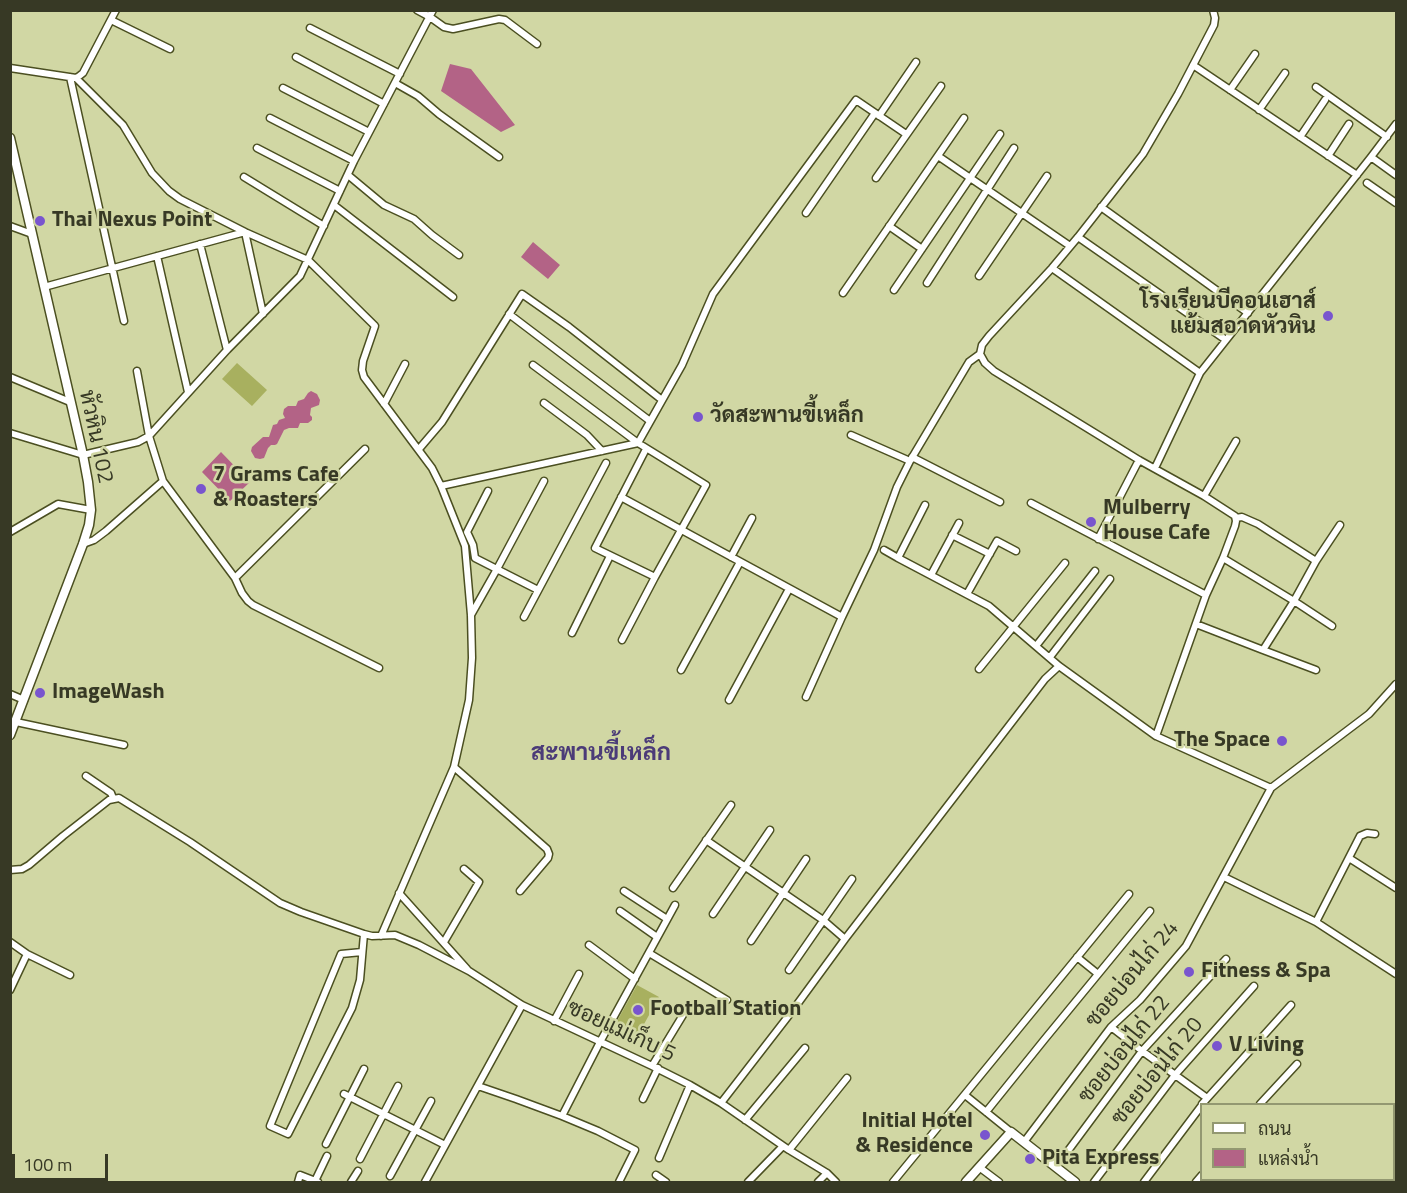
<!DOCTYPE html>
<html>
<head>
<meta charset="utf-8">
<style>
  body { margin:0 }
  #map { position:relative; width:1407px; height:1193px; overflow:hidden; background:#d1d7a4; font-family:"Titillium Web",Sarabun,sans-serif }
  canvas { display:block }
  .frame { position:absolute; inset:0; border:12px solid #373925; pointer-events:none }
  .legend { position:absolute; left:1200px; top:1103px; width:195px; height:78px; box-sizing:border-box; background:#d1d7a4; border:2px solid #939871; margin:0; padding:8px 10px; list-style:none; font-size:18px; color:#373925 }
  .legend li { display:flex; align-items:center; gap:12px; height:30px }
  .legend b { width:30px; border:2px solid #939871 }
  .scale { position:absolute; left:12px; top:1154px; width:96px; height:27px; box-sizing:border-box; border:3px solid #373925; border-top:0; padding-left:8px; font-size:18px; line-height:21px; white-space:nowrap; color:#373925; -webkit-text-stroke:4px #d1d7a4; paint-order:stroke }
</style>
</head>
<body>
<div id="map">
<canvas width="1407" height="1193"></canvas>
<div class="frame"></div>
<ul class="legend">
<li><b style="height:8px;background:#fff"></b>ถนน</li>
<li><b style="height:16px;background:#b36386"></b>แหล่งน้ำ</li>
</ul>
<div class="scale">100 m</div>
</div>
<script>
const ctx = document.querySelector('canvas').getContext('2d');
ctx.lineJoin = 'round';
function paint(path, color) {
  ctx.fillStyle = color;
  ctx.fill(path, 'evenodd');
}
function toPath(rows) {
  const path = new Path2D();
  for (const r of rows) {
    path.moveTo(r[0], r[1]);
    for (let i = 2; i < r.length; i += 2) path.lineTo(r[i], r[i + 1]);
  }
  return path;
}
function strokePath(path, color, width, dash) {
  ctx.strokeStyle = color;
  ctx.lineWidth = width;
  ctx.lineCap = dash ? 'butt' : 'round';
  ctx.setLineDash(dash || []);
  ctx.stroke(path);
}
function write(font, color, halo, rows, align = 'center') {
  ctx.font = font + ' "Titillium Web",Sarabun,sans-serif';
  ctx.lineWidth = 5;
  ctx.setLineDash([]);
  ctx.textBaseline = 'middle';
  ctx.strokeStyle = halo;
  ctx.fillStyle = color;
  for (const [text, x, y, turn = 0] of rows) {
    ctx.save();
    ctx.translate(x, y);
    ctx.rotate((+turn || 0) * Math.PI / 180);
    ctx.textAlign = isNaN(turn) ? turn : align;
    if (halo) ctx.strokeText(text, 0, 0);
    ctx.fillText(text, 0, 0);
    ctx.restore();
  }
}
const green = toPath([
  [237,363,267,390,252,406,222,379],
  [637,985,659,997,638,1035,616,1023]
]);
const water = toPath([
  [450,64,471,69,515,125,501,132,441,91],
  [533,242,560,265,548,279,521,257],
  [311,391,317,394,320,400,319,405,311,408,310,415,312,417,312,420,308,423,300,423,298,428,289,428,284,430,277,444,275,445,271,445,268,448,264,458,260,459,255,458,251,451,252,447,263,437,269,437,273,425,277,424,279,420,285,418,283,414,284,409,288,406,296,406,298,401,304,399,308,393],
  [221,452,250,482,230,501,202,472]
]);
const street = toPath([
  [417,10,430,17,444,27,453,29,499,19,505,20,537,44],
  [1213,10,1215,18,1214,25,1178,94,1143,154,1078,237,1052,268,989,336,982,345,980,354,985,363,994,371,1139,460,1204,496,1235,516,1236,521,1235,526,1223,558,1206,595,1156,736,1271,788],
  [111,20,170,49],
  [310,28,400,74],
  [296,57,384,104],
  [1193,65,1357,175],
  [10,68,76,78,78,77,83,73,116,10],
  [70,77,124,321],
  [76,78,123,125,152,173,169,191,180,199,245,232,308,260,375,326,363,361,362,370,364,377,432,468,441,486,638,443,682,365,713,294,856,100,906,134],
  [395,83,418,96,439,114,499,157],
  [1316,87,1387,137],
  [283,88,369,132],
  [1230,90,1255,54],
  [1259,110,1285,73],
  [879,116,916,62],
  [270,118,354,161],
  [1300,137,1325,100],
  [257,148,340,191],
  [938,156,1070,246],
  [1328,156,1349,124],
  [1371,157,1396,175],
  [348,175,384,205,414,219,432,235,459,255],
  [244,177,324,226],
  [876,178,941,86],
  [1367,183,1396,203],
  [334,205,453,297],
  [1101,207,1248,313],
  [806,213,875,113],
  [10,226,32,234],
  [889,226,922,249],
  [245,232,263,314],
  [1078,237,1226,340],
  [200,244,227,350],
  [157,256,188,392],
  [1052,268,1200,373],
  [979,276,1047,176],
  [927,283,1014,148],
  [44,287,245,232],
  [894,290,1000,134],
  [843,293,964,118],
  [509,314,650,421],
  [533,365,638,443,706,485,655,577,622,640],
  [137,371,149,436,163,481,235,578,365,449],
  [10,377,70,402],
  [544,403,587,435,602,451],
  [384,404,405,364],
  [10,433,83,455,138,442,149,436,227,350,300,276,354,161,433,10],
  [851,435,910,461],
  [419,449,442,422,522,294,569,327,662,400],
  [646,449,595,548,655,577],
  [912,457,1000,502],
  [1155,468,1200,373,1371,157,1396,124],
  [488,491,467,532,473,545,475,558,538,590],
  [1204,496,1236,441],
  [621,497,842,617],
  [1031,503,1206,595],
  [925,505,898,558,989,606,1059,666,1156,736],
  [1236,518,1242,517,1258,524,1316,561],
  [10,532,58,504,91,510],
  [952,535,990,554],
  [1098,539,1139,460],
  [83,544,94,540,106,531,163,481],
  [884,550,898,558],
  [731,557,752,518],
  [931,575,959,523],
  [235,578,242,593,248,601,253,605,379,668],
  [967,594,997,541,1016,551],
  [471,615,497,569,544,481],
  [524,617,606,463],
  [1196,624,1263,650,1294,601,1223,558],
  [1332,626,1294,601,1316,561,1340,525],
  [572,633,610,556],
  [1036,646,1095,571],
  [1263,650,1316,670],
  [1050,657,1110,579],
  [979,669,1065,563],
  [681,670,740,562],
  [10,694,24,700],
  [806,697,842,617,874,550,897,487,910,461,969,362,980,354],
  [729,700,789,589],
  [16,722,124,745],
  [454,767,547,849,549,854,548,858,520,891],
  [86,776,111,793,113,798],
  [706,840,823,920,845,939],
  [1349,858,1396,888],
  [10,870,22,869,29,865,63,836,109,800,119,798,190,842,280,903,301,912,364,934,372,936,395,935,419,945,469,971,522,1005,652,1066,690,1085,721,1103,789,1150,827,1173,836,1182],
  [1224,877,1316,922,1396,974],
  [673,888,731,805],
  [624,891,667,919],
  [399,893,467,969],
  [620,911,657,937],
  [713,914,770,830],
  [1316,922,1360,836,1367,833,1375,834],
  [381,936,454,767,469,700,472,658,471,615,465,546,441,486],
  [751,941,806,859],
  [10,942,27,954,70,975],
  [444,942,479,882,464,869],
  [589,945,635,979],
  [362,952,341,954,270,1126,288,1134,352,1008,360,980,364,934],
  [649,953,727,1000],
  [1077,957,1098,974],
  [789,970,852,879],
  [10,990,27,954],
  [554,1021,579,974],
  [1111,1027,1142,1051,1207,1098],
  [652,1066,683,1015],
  [478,1086,516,1099,562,1116],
  [344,1094,445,1145],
  [965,1095,1011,1132],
  [643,1099,658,1068],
  [721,1103,793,1010,845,939,1045,679,1059,666],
  [1202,1104,1291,1005],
  [1260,1104,1297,1064],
  [986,1112,1044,1040,1150,911],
  [745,1120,805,1048],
  [1024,1142,1111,1027,1140,1000,1186,946,1271,788,1369,714,1396,684],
  [326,1144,364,1069],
  [789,1150,847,1078],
  [659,1158,690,1085],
  [360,1159,398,1086],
  [979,1167,999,1182],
  [1056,1167,1142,1051,1226,959],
  [656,1175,666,1182],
  [390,1176,431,1101],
  [315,1181,327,1156],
  [298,1182,300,1175,318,1182],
  [351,1182,358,1171],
  [425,1182,522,1005],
  [619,1182,635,1150,598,1131,562,1116,600,1042,675,905],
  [748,1182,783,1146],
  [818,1182,827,1173],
  [893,1182,1129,894],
  [1094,1182,1175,1075,1254,986],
  [1144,1182,1202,1105],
  [1196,1182,1202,1175]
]);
const secondary = toPath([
  [10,138,83,455,88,482,91,510,89,525,83,544,10,735],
  [966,1182,1011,1132,1075,1182]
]);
const markers = [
  [40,221,6,"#7955ce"],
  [1328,316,6,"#7955ce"],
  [698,417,6,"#7955ce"],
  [201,489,6,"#7955ce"],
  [1091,522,6,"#7955ce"],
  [40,693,6,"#7955ce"],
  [1282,741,6,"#7955ce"],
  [1189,972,6,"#7955ce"],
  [638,1010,6,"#7955ce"],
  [1217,1046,6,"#7955ce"],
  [985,1135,6,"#7955ce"],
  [1030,1159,6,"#7955ce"]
];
const poiNames = [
  ["Thai Nexus Point",52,221],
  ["โรงเรียนบีคอนเฮาส์",1316,303,"right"],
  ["แย้มสอาดหัวหิน",1316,328,"right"],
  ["วัดสะพานขี้เหล็ก",710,417],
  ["7 Grams Cafe",213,476],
  ["& Roasters",213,501],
  ["Mulberry",1103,509],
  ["House Cafe",1103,534],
  ["ImageWash",52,693],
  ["The Space",1270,741,"right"],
  ["Fitness & Spa",1201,972],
  ["Football Station",650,1010],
  ["V Living",1229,1046],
  ["Initial Hotel",973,1122,"right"],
  ["& Residence",973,1147,"right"],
  ["Pita Express",1042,1159]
];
const streetNames = [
  ["หัวหิน 102",95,437,78],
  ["ซอยบ่อนไก่ 24",1133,975,-50],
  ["ซอยแม่เก็บ 5",621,1032,25],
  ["ซอยบ่อนไก่ 22",1125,1050,-51],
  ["ซอยบ่อนไก่ 20",1158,1072,-51]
];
const neighbourhoodNames = [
  ["สะพานขี้เหล็ก",601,754]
];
paint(green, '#a8b05f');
paint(water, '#b36386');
strokePath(street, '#4b4f21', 9);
strokePath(secondary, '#4b4f21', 11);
strokePath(street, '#fff', 6);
strokePath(secondary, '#fff', 8);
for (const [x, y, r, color] of markers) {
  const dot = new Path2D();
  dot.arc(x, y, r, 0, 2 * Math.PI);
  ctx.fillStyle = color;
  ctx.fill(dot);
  strokePath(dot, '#d1d7a4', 2);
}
write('bold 22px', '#373925', '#d1d7a4', poiNames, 'left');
write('22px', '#373925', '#d1d7a4', streetNames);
write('bold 24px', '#4b3b78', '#d1d7a4', neighbourhoodNames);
</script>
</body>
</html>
